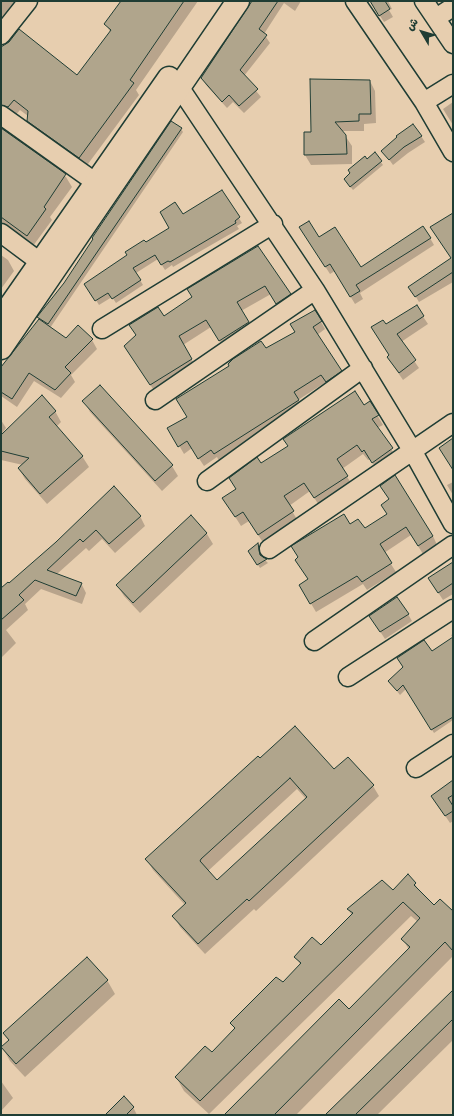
<!DOCTYPE html>
<html>
<head>
<meta charset="utf-8">
<style>
  body { margin:0 }
  #map { position:relative; width:454px; height:1116px; overflow:hidden; background:#e7ceaf; font-family:"Shantell Sans","Playpen Sans Arabic",sans-serif }
  canvas { display:block }
  .frame { position:absolute; inset:0; border:2px solid #1f3d34; pointer-events:none }
  .north { position:absolute; left:402px; top:12px; width:40px; height:40px; -webkit-text-stroke:3px #e7ceaf; paint-order:stroke; rotate:308deg; font-size:11px; font-weight:700; line-height:16px; text-align:center; color:#1f3d34 }
  .north::after { content:''; display:block; margin:auto; width:14px; height:18px; background:#1f3d34; clip-path:polygon(50% 0,100% 100%,50% 72%,0 100%) }
</style>
</head>
<body>
<div id="map">
<canvas width="454" height="1116"></canvas>
<div class="frame"></div>
<div class="north">ش</div>
</div>
<script>
const ctx = document.querySelector('canvas').getContext('2d');
ctx.lineJoin = 'round';
function paint(path, color) {
  ctx.fillStyle = color;
  ctx.fill(path, 'evenodd');
}
function toPath(rows) {
  const path = new Path2D();
  for (const r of rows) {
    path.moveTo(r[0], r[1]);
    for (let i = 2; i < r.length; i += 2) path.lineTo(r[i], r[i + 1]);
  }
  return path;
}
function strokePath(path, color, width, dash) {
  ctx.strokeStyle = color;
  ctx.lineWidth = width;
  ctx.lineCap = dash ? 'butt' : 'round';
  ctx.setLineDash(dash || []);
  ctx.stroke(path);
}
const shadow = toPath([
  [1,1,23,1,1,24],
  [123,1,198,1,136,90,139,95,85,168,34,131,28,121,28,116,20,110,14,117,1,117,1,49,77,76,110,32,106,24],
  [253,1,301,1,295,11,284,3,264,34,270,43,244,76,261,97,244,113,233,102,227,108,206,85,202,78],
  [370,1,388,1,392,9,389,10,393,17,384,22],
  [370,81,375,91,376,123,364,124,364,131,342,131,352,146,352,164,311,165,305,155,312,133],
  [453,102,453,125,443,109],
  [1,129,66,177,72,187,50,217,52,220,33,246,1,224],
  [181,129,183,132,50,328,66,339,92,340,97,349,71,375,75,382,61,398,34,381,17,407,1,396,1,366,12,356,40,319,39,317,64,284,94,239],
  [421,136,425,142,408,153,393,165,383,151],
  [375,154,383,165,353,190,347,183],
  [222,191,242,223,237,226,239,229,173,267,172,265,165,270,158,259,136,273,143,285,116,303,112,297,99,305,89,289,145,244,171,228,183,215],
  [453,214,453,282,419,302,410,287,452,258],
  [305,235,319,238,360,268,430,238,434,245,360,293,363,299,355,304,335,271,330,274],
  [258,247,295,302,282,311,271,294,241,311,253,331,225,349,211,327,183,345,196,367,155,392,130,354,164,318],
  [1,255,8,260,14,271,1,289],
  [416,306,428,324,401,342,419,368,403,380,388,358,390,356,386,326],
  [315,311,325,329,317,335,345,379,331,389,326,382,298,400,302,408,219,461,217,457,204,466,192,448,184,454,169,428,188,417,265,350,296,332],
  [84,401,172,466,178,476,162,491,90,412],
  [370,403,383,425,377,428,397,458,378,471,370,459,368,460,363,454,342,469,353,486,320,507,310,491,289,506,298,521,264,544,249,521,241,526,229,507,237,489,260,464],
  [55,411,61,422,56,427,82,456,89,467,47,504,25,479,19,469,23,465,1,460,1,437],
  [1,420,6,428,1,435],
  [453,482,453,495,447,485],
  [114,488,140,516,145,526,115,553,102,539,89,551,86,548,57,574,81,583,86,593,82,604,41,589,25,604,28,610,6,630,16,643,1,658,1,589,9,584,56,543],
  [388,515,433,536,437,545,423,554,411,535,384,553,396,572,367,590,363,584,316,612,300,585,309,580,296,560,350,526,364,530],
  [190,516,207,534,213,544,140,613,124,596,117,585],
  [258,545,261,556,268,563,260,568,251,554],
  [453,568,453,594,443,600,434,586],
  [408,614,412,621,385,639,370,616],
  [453,634,453,720,434,733,406,689,400,695,389,681,453,638,451,635],
  [260,760,334,771,373,786,379,796,283,886,256,911,254,909,205,954,180,927,174,916,185,905,153,870,147,860],
  [297,789,306,799,217,881,208,871],
  [453,780,453,821,450,823,432,796],
  [408,876,415,884,421,894,434,906,453,912,453,956,296,1115,225,1115,349,1010,409,950,403,939,418,922,411,916,209,1114,184,1091,176,1077,212,1054,235,1029,231,1023,283,983,301,966,296,957,321,947,352,916,348,909,393,892],
  [107,980,115,994,25,1077,10,1061,2,1047,9,1041,4,1034],
  [453,991,453,1040,377,1115,327,1115],
  [1,1081,13,1098,1,1111],
  [133,1107,137,1115,113,1115]
]);
const building = toPath([
  [121,1,184,1,130,80,134,83,79,158,27,121,28,111,14,100,8,107,1,105,1,47,9,42,19,29,77,75,111,30,104,24,121,1],
  [252,1,278,1,259,29,267,35,240,70,258,89,239,106,229,95,222,102,201,78,252,1],
  [370,1,385,1,390,9,379,16,370,1],
  [310,79,370,80,371,114,359,114,359,121,335,122,346,135,347,154,304,155,304,132,311,132,310,79],
  [171,121,182,128,48,324,37,317,64,283,93,239,92,238,171,121],
  [413,124,422,136,404,147,389,160,381,151,397,137,396,136,413,124],
  [1,128,66,174,44,207,46,209,27,236,1,217,1,128],
  [375,152,382,161,350,187,344,179,350,173,348,170,365,156,367,159,375,152],
  [222,190,240,217,235,221,236,223,170,262,168,261,161,265,155,255,133,268,141,280,112,299,108,293,95,301,84,284,127,255,125,252,144,240,146,242,169,228,160,212,175,202,183,214,222,190],
  [453,213,453,272,415,297,408,287,451,258,430,227,453,213],
  [309,221,319,237,335,227,361,267,423,226,431,238,356,285,360,291,350,297,330,264,325,267,299,227,309,221],
  [258,246,291,294,276,304,265,286,237,302,249,322,219,341,206,320,179,336,192,359,150,385,124,346,136,335,129,325,158,307,164,316,192,297,187,289,258,246],
  [417,305,424,316,397,334,416,360,399,373,387,357,389,355,371,327,383,320,386,324,417,305],
  [315,310,322,321,313,327,342,371,326,382,321,375,294,392,299,400,214,454,211,450,198,459,187,441,178,447,167,428,187,417,176,399,229,366,228,364,233,359,261,341,266,348,295,332,290,324,315,310],
  [39,319,66,338,78,325,93,339,65,367,71,373,55,390,29,373,12,399,1,392,1,367,39,319],
  [100,385,173,465,155,481,82,401,100,385],
  [355,391,364,405,370,401,379,415,372,419,393,448,372,463,364,450,362,452,357,445,337,459,348,476,314,498,304,483,284,496,294,511,258,535,243,512,235,517,222,498,236,489,229,478,257,457,261,463,288,446,283,439,355,391],
  [42,395,56,411,49,417,83,456,40,494,18,468,29,458,1,451,1,435,42,395],
  [453,438,453,470,439,448,453,438],
  [395,475,433,536,418,546,406,527,380,544,392,563,362,582,357,576,310,604,299,585,308,579,295,560,298,557,291,546,344,514,350,524,358,519,365,528,387,514,381,505,389,499,380,486,395,475],
  [114,486,141,516,109,544,96,530,83,542,80,539,47,570,82,583,76,596,35,580,19,595,24,600,1,620,1,588,8,582,9,583,56,542,114,486],
  [191,515,207,533,133,603,116,585,191,515],
  [258,543,260,555,267,559,257,565,248,551,258,543],
  [453,562,453,583,438,593,428,578,453,562],
  [397,597,409,614,380,632,369,616,397,597],
  [453,637,453,717,431,730,403,685,397,691,388,681,403,667,397,658,424,640,432,651,453,637],
  [295,726,334,769,348,757,374,785,277,875,249,901,247,899,198,944,172,916,186,903,145,859,258,756,260,758,295,726],
  [290,778,307,797,217,880,200,861,201,859,290,778],
  [453,780,453,795,448,798,453,806,453,811,445,816,431,796,453,780],
  [408,874,416,883,414,885,434,905,440,899,453,911,453,951,445,942,274,1115,224,1115,339,999,349,1009,410,947,401,939,420,918,403,902,200,1101,175,1077,205,1046,212,1052,235,1028,230,1023,276,977,283,982,301,963,294,957,312,937,321,945,353,913,347,909,382,880,393,890,408,874],
  [87,957,108,980,16,1064,1,1047,9,1040,3,1033,87,957],
  [453,990,453,1019,355,1115,325,1115,453,990],
  [124,1096,134,1107,126,1115,105,1115,124,1096]
]);
const minor = toPath([
  [355,1,424,102,453,152],
  [424,1,453,44],
  [436,18,453,7],
  [1,35,28,1],
  [169,81,180,88,315,290,412,450,453,524],
  [424,102,453,84],
  [1,115,95,182],
  [1,233,40,262],
  [102,329,273,224],
  [155,400,315,290],
  [207,481,363,368],
  [269,549,453,423],
  [314,641,453,545],
  [348,677,453,609],
  [416,768,453,744]
]);
const secondary = toPath([
  [1,319,169,78],
  [1,348,238,1]
]);
paint(shadow, '#0003');
paint(building, '#b0a58c');
strokePath(building, '#1f3d34', 1);
strokePath(minor, '#1f3d34', 21);
strokePath(secondary, '#1f3d34', 25);
strokePath(minor, '#e7ceaf', 18);
strokePath(secondary, '#e7ceaf', 22);
</script>
</body>
</html>
